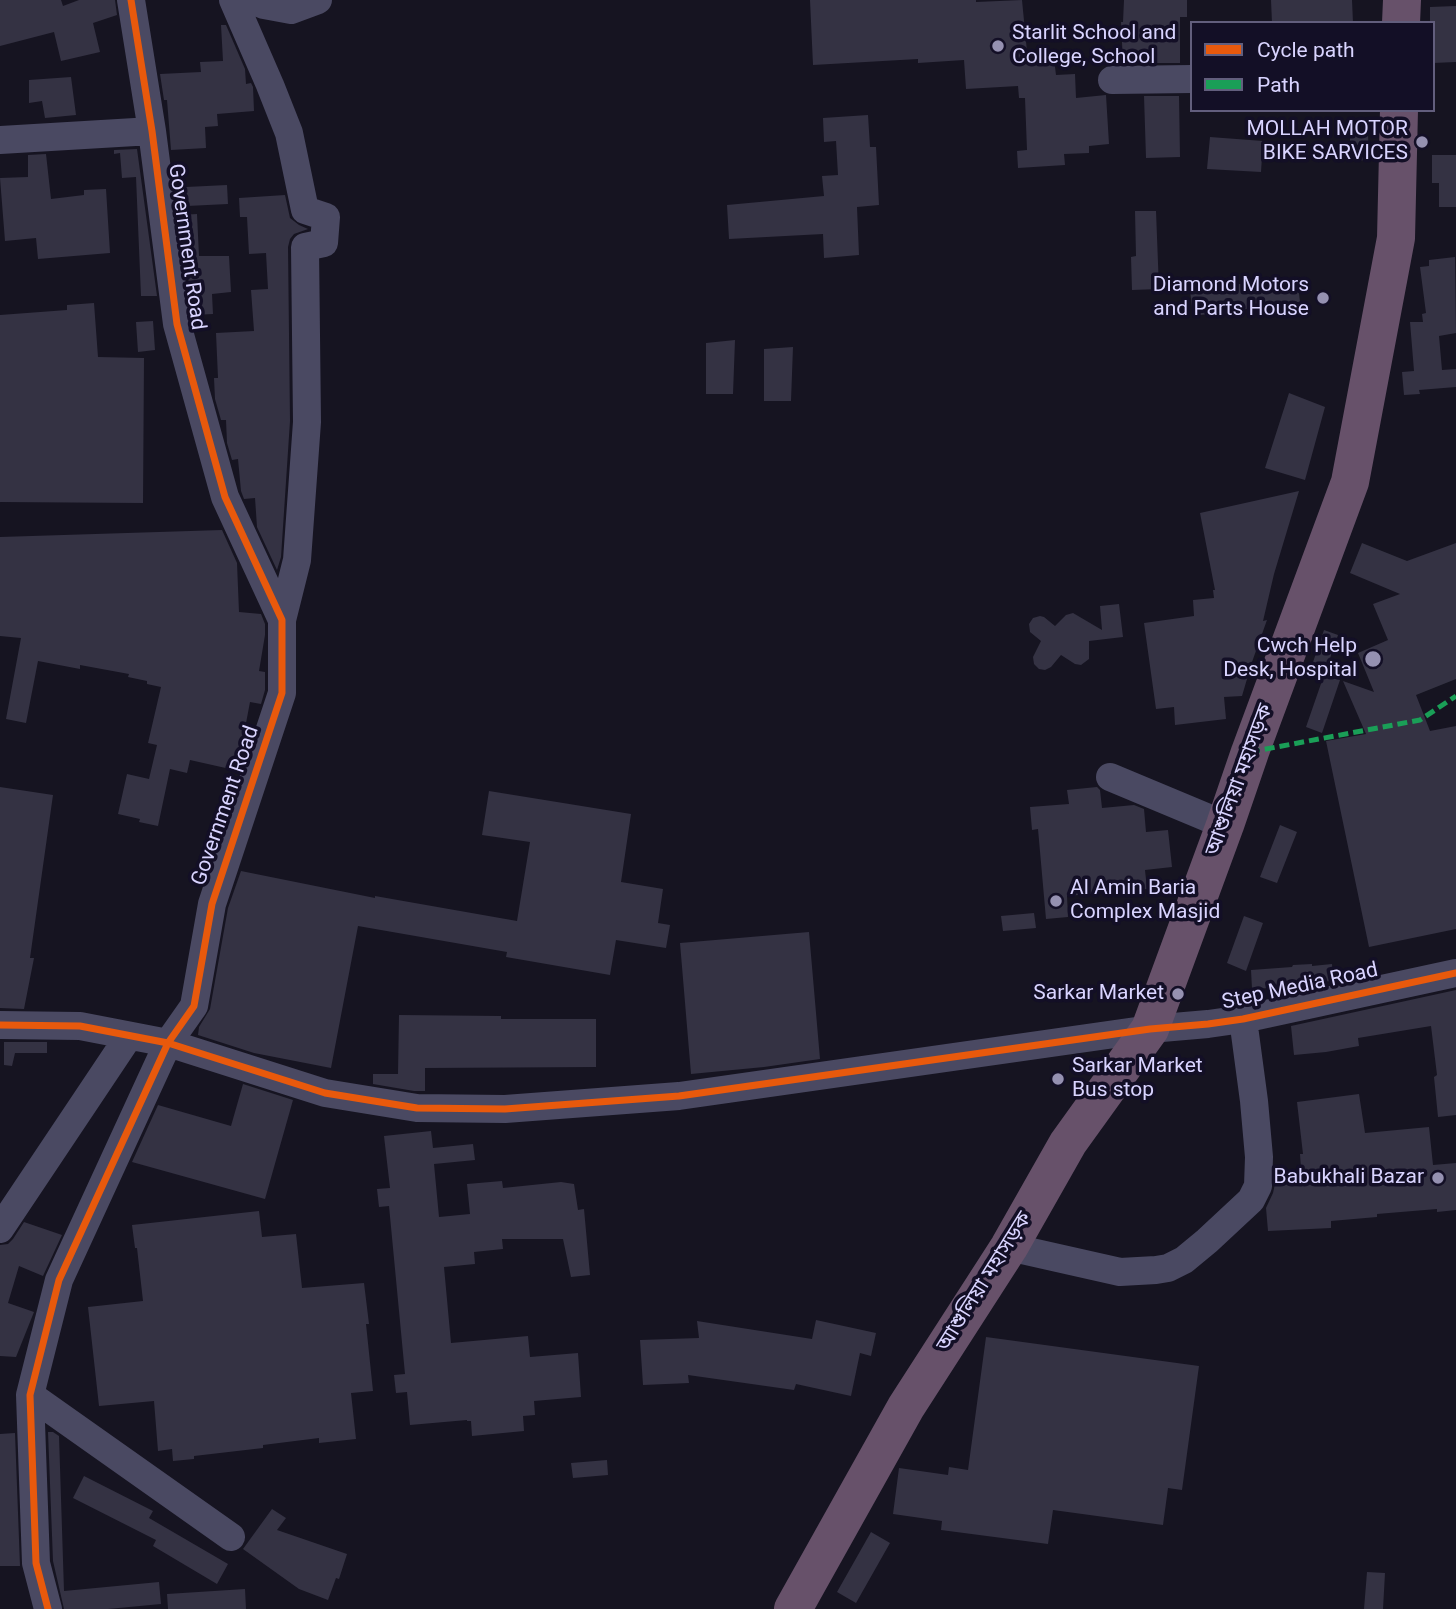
<!DOCTYPE html>
<html>
<head>
<meta charset="utf-8">
<style>
  body { margin:0 }
  #map { position:relative; width:1456px; height:1609px; overflow:hidden; background:#161421; font-family:Roboto,sans-serif }
  canvas { display:block }
  .legend { position:absolute; left:1190px; top:21px; width:245px; height:91px; box-sizing:border-box; background:#130f26; border:2px solid #625e7d; margin:0; padding:9px 12px; list-style:none; font-size:21px; color:#d9d4ff }
  .legend li { display:flex; align-items:center; gap:14px; height:35px }
  .legend b { width:35px; border:2px solid #625e7d }
</style>
</head>
<body>
<div id="map">
<canvas width="1456" height="1609"></canvas>
<ul class="legend">
<li><b style="height:9px;background:#e8590c"></b>Cycle path</li>
<li><b style="height:9px;background:#1a9f57"></b>Path</li>
</ul>
</div>
<script>
const ctx = document.querySelector('canvas').getContext('2d');
ctx.lineJoin = 'round';
function paint(path, color) {
  ctx.fillStyle = color;
  ctx.fill(path, 'evenodd');
}
function toPath(rows) {
  const path = new Path2D();
  for (const r of rows) {
    path.moveTo(r[0], r[1]);
    for (let i = 2; i < r.length; i += 2) path.lineTo(r[i], r[i + 1]);
  }
  return path;
}
function strokePath(path, color, width, dash) {
  ctx.strokeStyle = color;
  ctx.lineWidth = width;
  ctx.lineCap = dash ? 'butt' : 'round';
  ctx.setLineDash(dash || []);
  ctx.stroke(path);
}
function write(font, color, halo, rows, align = 'center') {
  ctx.font = font + ' Roboto,"Noto Sans Bengali",sans-serif';
  ctx.lineWidth = 7;
  ctx.setLineDash([]);
  ctx.textBaseline = 'middle';
  ctx.strokeStyle = halo;
  ctx.fillStyle = color;
  for (const [text, x, y, turn = 0] of rows) {
    ctx.save();
    ctx.translate(x, y);
    ctx.rotate((+turn || 0) * Math.PI / 180);
    ctx.textAlign = isNaN(turn) ? turn : align;
    if (halo) ctx.strokeText(text, 0, 0);
    ctx.fillText(text, 0, 0);
    ctx.restore();
  }
}
const building = toPath([
  [0,0,61,0,63,6,79,0,115,0,117,15,93,23,100,52,61,61,54,32,0,46],
  [810,0,976,0,976,2,1022,0,1028,62,1054,59,1056,75,1075,74,1076,98,1106,95,1109,144,1089,146,1089,153,1064,154,1065,165,1018,168,1017,151,1027,150,1025,98,1019,98,1018,86,966,89,964,60,918,63,918,59,813,65],
  [1124,0,1187,0,1187,17,1180,17,1180,63,1123,63,1121,22,1123,22],
  [1271,0,1352,0,1353,23,1272,23],
  [1456,6,1456,62,1433,63,1433,23,1430,23,1430,7],
  [221,25,226,25,245,69,246,84,251,83,253,87,254,111,217,114,218,126,205,127,206,148,171,150,167,100,164,100,160,74,201,72,200,62,223,61],
  [71,77,76,115,45,118,42,101,29,103,29,80],
  [1144,96,1179,96,1180,157,1146,158],
  [868,115,870,147,876,147,879,205,857,207,859,255,824,258,823,234,729,239,727,205,824,196,822,176,838,175,836,141,824,142,823,118],
  [1368,134,1369,160,1350,161,1350,135],
  [1210,137,1263,141,1261,172,1207,169],
  [137,149,157,296,141,296,136,177,122,178,120,153,114,154,114,150],
  [46,154,51,199,84,195,84,190,106,189,110,253,38,259,36,238,5,241,0,178,28,177,28,155],
  [1432,155,1456,155,1456,207,1439,207,1439,183,1432,183],
  [227,185,228,204,187,206,186,187],
  [285,195,290,218,299,225,308,229,294,234,290,239,288,247,290,421,281,557,277,570,257,527,255,498,244,499,241,491,238,459,232,460,227,443,226,420,221,420,215,399,214,378,218,378,216,333,254,331,251,290,268,289,266,253,249,254,247,217,240,217,239,198],
  [1135,211,1156,211,1159,289,1132,290,1131,257,1136,256],
  [197,214,199,256,229,256,231,292,212,294,213,314,193,315,180,215],
  [1455,257,1456,333,1439,336,1442,370,1456,369,1456,387,1419,390,1420,394,1404,395,1402,372,1414,371,1410,322,1423,322,1422,314,1426,313,1420,267,1429,266,1429,260],
  [1297,277,1300,302,1193,316,1190,290],
  [94,303,98,357,144,358,143,503,0,502,0,315,67,310,67,305],
  [153,321,155,350,138,352,136,322],
  [735,340,733,394,706,394,706,343],
  [793,347,791,401,764,401,764,349],
  [1289,393,1325,407,1305,480,1265,468],
  [1299,491,1274,574,1263,621,1267,620,1252,662,1242,696,1224,697,1226,719,1175,725,1174,707,1156,709,1144,623,1194,616,1193,600,1214,598,1213,590,1215,590,1200,513],
  [222,530,237,563,239,612,261,614,265,624,265,635,259,671,265,672,265,690,261,704,250,702,243,739,249,741,239,771,190,760,187,773,170,769,158,826,139,822,140,819,118,814,127,774,149,779,157,745,148,743,161,687,147,684,147,681,128,677,129,674,80,665,80,669,38,661,26,723,6,719,21,638,0,636,0,537],
  [1362,543,1407,561,1456,543,1456,679,1416,695,1430,731,1456,726,1456,929,1369,947,1326,741,1366,734,1343,681,1374,692,1358,653,1388,640,1373,604,1400,594,1350,573],
  [1119,604,1123,637,1089,641,1089,659,1081,665,1075,664,1061,655,1051,667,1045,670,1039,669,1034,664,1033,657,1041,641,1030,632,1029,624,1033,618,1040,616,1044,617,1055,626,1066,615,1073,613,1102,630,1100,606],
  [1324,630,1338,635,1326,670,1312,665],
  [1324,675,1340,680,1322,733,1306,727],
  [0,787,53,795,30,958,34,958,24,1009,0,1008],
  [1097,787,1100,790,1102,808,1134,805,1144,809,1146,832,1168,830,1172,867,1145,870,1147,889,1067,896,1068,917,1046,919,1038,829,1032,830,1030,807,1069,804,1067,790],
  [489,791,631,814,621,882,663,889,658,923,670,925,666,948,616,940,610,975,506,957,507,952,358,926,331,1068,254,1053,198,1035,199,1027,210,1009,228,908,241,871,375,898,375,896,517,921,530,842,482,835],
  [1280,825,1297,832,1277,883,1260,877],
  [1034,913,1036,928,1003,931,1001,916],
  [1244,916,1263,923,1246,971,1227,963],
  [809,932,820,1059,764,1067,691,1074,680,943],
  [1312,964,1312,966,1332,964,1333,981,1288,984,1288,987,1252,989,1251,970,1292,967,1293,965],
  [1456,990,1456,1115,1438,1117,1434,1077,1437,1075,1431,1026,1358,1038,1359,1046,1326,1052,1294,1055,1291,1026],
  [399,1015,501,1016,501,1019,596,1019,596,1067,425,1068,425,1091,414,1091,373,1084,373,1074,398,1074],
  [4,1042,47,1042,47,1053,15,1053,12,1066,4,1065],
  [243,1084,293,1100,265,1199,132,1162,158,1105,231,1126],
  [1359,1094,1365,1133,1429,1127,1433,1165,1456,1163,1456,1210,1437,1212,1437,1209,1377,1214,1377,1217,1331,1221,1331,1228,1268,1231,1266,1208,1273,1193,1275,1184,1302,1182,1300,1154,1303,1154,1297,1102],
  [431,1131,433,1148,473,1144,475,1160,434,1164,439,1217,470,1214,467,1184,502,1181,503,1188,561,1182,574,1184,578,1210,584,1209,590,1275,571,1277,563,1239,502,1239,503,1249,474,1252,475,1264,444,1267,451,1343,528,1336,530,1357,578,1353,581,1397,534,1401,535,1415,523,1416,524,1431,472,1436,471,1421,467,1421,467,1420,410,1425,407,1392,396,1393,394,1375,405,1374,389,1206,379,1207,377,1189,390,1188,384,1136],
  [259,1211,262,1237,296,1234,302,1288,364,1283,369,1324,366,1324,373,1391,351,1393,356,1439,319,1443,319,1438,263,1445,263,1448,194,1456,194,1459,173,1461,172,1449,158,1451,154,1401,99,1406,88,1307,143,1301,137,1248,135,1248,132,1225],
  [24,1222,62,1235,43,1276,19,1266,8,1303,34,1312,16,1357,0,1356,0,1245,8,1244,13,1239],
  [816,1320,876,1333,871,1356,860,1353,851,1396,796,1384,794,1390,688,1375,689,1383,643,1385,640,1340,699,1338,697,1321,812,1339],
  [986,1337,1199,1366,1182,1490,1168,1488,1163,1525,1053,1510,1048,1544,941,1530,942,1521,893,1514,899,1468,948,1475,949,1467,968,1470],
  [48,1432,53,1432,59,1436,64,1591,159,1582,161,1604,108,1609,64,1609,53,1561],
  [15,1433,20,1566,0,1566,0,1434],
  [607,1460,608,1475,573,1478,571,1463],
  [84,1476,153,1511,149,1518,228,1564,217,1584,153,1546,156,1540,73,1498],
  [272,1509,286,1518,277,1530,347,1554,339,1579,336,1578,328,1600,299,1589,243,1549],
  [871,1532,890,1543,856,1603,837,1592],
  [1367,1572,1385,1573,1383,1609,1364,1609],
  [245,1589,246,1609,168,1609,167,1594]
]);
const minor = toPath([
  [233,0,270,85,289,133,305,210,326,217,324,243,305,247,307,422,297,560,282,620],
  [252,0,264,5,291,10,318,0],
  [1112,80,1192,79],
  [0,140,152,131],
  [1110,777,1225,825],
  [0,1025,80,1026,168,1043,325,1093,417,1108,505,1109,679,1096,1150,1029,1208,1024,1243,1019,1456,973],
  [0,1229,129,1036],
  [1009,1247,1120,1272,1156,1270,1168,1268,1184,1260,1207,1241,1251,1200,1258,1186,1259,1157,1254,1101,1243,1019],
  [30,1395,231,1537],
  [48,1609,36,1563,30,1395,59,1280,168,1043,194,1006,212,904,282,693,282,620,225,497,177,324,152,131,131,0]
]);
const highway = toPath([
  [1401,23,1402,0],
  [793,1609,906,1407,1009,1247,1068,1143,1150,1029,1225,825,1250,752,1350,482,1396,238,1399,110]
]);
const quiet = toPath([
  [1250,752,1420,720,1456,696]
]);
const cycleway = toPath([
  [0,1025,80,1026,168,1043,325,1093,417,1108,505,1109,679,1096,1150,1029,1208,1024,1243,1019,1456,973],
  [48,1609,36,1563,30,1395,59,1280,168,1043,194,1006,212,904,282,693,282,620,225,497,177,324,152,131,131,0]
]);
const markers = [
  [998,46,7,"#9591b1"],
  [1422,142,7,"#9591b1"],
  [1323,298,7,"#9591b1"],
  [1373,659,9,"#9591b1"],
  [1056,901,7,"#9591b1"],
  [1178,994,7,"#9591b1"],
  [1058,1079,7,"#9591b1"],
  [1438,1178,7,"#9591b1"]
];
const poiNames = [
  ["Starlit School and",1012,34,"left"],
  ["College, School",1012,58,"left"],
  ["MOLLAH MOTOR",1408,130],
  ["BIKE SARVICES",1408,154],
  ["Diamond Motors",1309,286],
  ["and Parts House",1309,310],
  ["Cwch Help",1357,647],
  ["Desk, Hospital",1357,671],
  ["Al Amin Baria",1070,889,"left"],
  ["Complex Masjid",1070,913,"left"],
  ["Sarkar Market",1164,994],
  ["Sarkar Market",1072,1067,"left"],
  ["Bus stop",1072,1091,"left"],
  ["Babukhali Bazar",1424,1178]
];
const streetNames = [
  ["Government Road",186,247,82],
  ["আশুলিয়া মহাসড়ক",1240,780,-70],
  ["Government Road",226,806,-71],
  ["Step Media Road",1300,987,-12],
  ["আশুলিয়া মহাসড়ক",985,1282,-58]
];
paint(building, '#343243');
strokePath(minor, '#4a4962', 28);
strokePath(highway, '#67516a', 38);
strokePath(quiet, '#1a9f57', 5, [10, 5]);
strokePath(cycleway, '#e8590c', 7);
for (const [x, y, r, color] of markers) {
  const dot = new Path2D();
  dot.arc(x, y, r, 0, 2 * Math.PI);
  ctx.fillStyle = color;
  ctx.fill(dot);
  strokePath(dot, '#130f26', 2.5);
}
write('21px', '#d9d4ff', '#130f26', poiNames, 'right');
write('21px', '#d9d4ff', '#130f26', streetNames);
</script>
</body>
</html>
